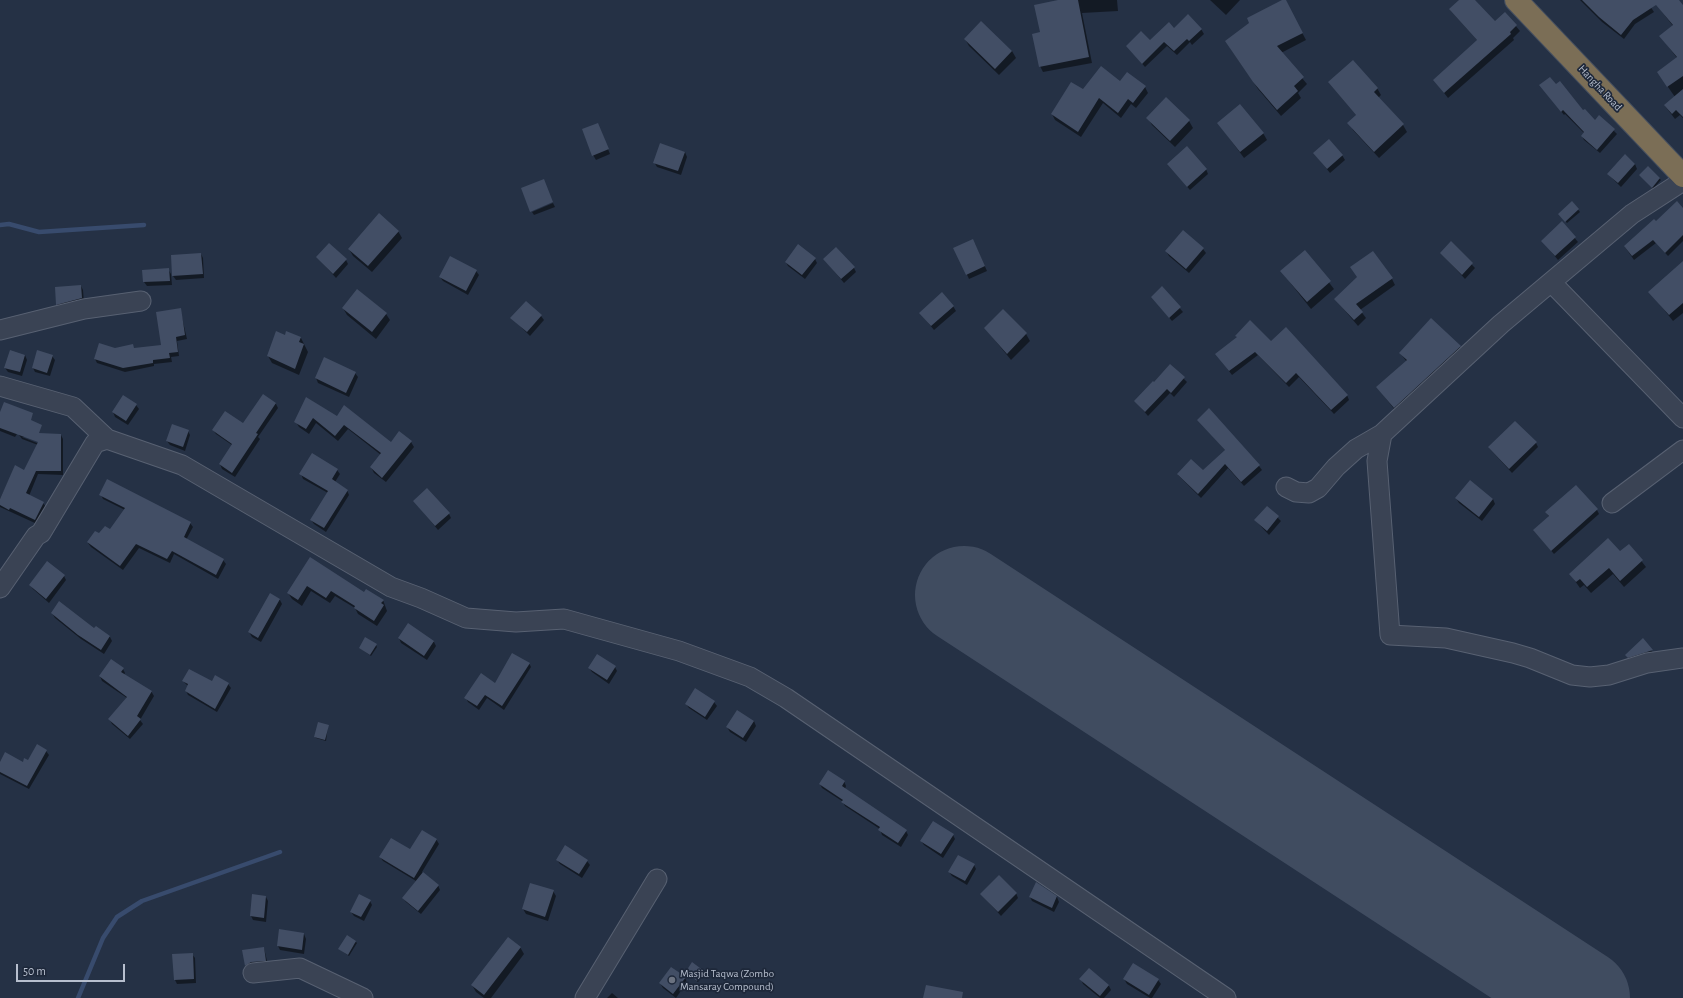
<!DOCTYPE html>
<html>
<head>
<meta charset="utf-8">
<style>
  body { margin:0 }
  #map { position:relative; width:1683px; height:998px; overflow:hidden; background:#253145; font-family:"Alegreya Sans",sans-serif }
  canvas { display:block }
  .scale { position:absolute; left:16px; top:964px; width:109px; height:18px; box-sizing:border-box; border:2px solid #b7bfce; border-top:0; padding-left:5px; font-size:12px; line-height:14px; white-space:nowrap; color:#b7bfce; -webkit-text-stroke:3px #1e283a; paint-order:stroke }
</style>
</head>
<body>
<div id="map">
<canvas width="1683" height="998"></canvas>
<div class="scale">50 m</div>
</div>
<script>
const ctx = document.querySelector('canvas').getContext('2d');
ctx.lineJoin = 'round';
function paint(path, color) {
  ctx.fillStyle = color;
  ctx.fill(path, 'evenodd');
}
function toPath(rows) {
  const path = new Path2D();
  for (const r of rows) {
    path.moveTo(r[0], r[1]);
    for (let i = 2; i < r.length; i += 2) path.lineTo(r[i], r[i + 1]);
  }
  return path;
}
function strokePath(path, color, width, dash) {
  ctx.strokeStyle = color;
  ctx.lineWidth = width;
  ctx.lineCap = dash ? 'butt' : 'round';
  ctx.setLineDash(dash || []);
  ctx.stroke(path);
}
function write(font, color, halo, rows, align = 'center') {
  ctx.font = font + ' "Alegreya Sans",sans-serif';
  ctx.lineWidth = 3.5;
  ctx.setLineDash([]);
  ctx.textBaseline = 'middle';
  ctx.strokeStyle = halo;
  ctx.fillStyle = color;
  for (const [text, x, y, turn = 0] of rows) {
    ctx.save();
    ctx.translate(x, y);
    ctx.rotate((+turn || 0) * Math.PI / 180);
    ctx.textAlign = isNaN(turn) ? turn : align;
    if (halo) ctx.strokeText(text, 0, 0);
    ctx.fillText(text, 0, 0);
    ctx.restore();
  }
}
const shadow = toPath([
  [1064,0,1117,0,1118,11,1082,13,1092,63,1043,72,1040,66,1041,33],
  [1210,0,1240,0,1226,15],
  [1285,0,1306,40,1281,53,1307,84,1298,93,1301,98,1281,116,1258,89,1230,48],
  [1460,0,1474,0,1495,23,1505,13,1520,31,1513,38,1514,40,1448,98,1434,80,1478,41,1450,10],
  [1580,0,1646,0,1654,12,1635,24,1624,39,1602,22],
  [1661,0,1678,0,1683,6,1683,118,1680,115,1675,119,1665,106,1675,97,1661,77,1677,58,1661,37,1673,26,1656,4],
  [1174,29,1201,29,1204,34,1192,45,1190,42,1177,55,1167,46,1145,67,1127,46,1150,42],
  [965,39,1012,51,1016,58,999,75,969,46],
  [1120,82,1145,87,1148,93,1136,108,1131,104,1121,118,1103,103,1081,137,1055,120,1052,114,1083,91],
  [1329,83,1377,88,1381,95,1378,98,1403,125,1407,132,1379,158,1353,130,1349,123,1357,116],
  [1543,89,1583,112,1595,121,1599,116,1617,134,1600,153,1584,140,1582,136,1584,133,1565,114,1564,115],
  [1148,118,1189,121,1193,128,1175,147,1152,125],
  [1218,123,1263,133,1267,140,1244,158],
  [600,129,610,154,596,160,593,155],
  [685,152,687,157,681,175,657,167,654,162],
  [1314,153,1342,155,1345,160,1330,173],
  [1635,164,1637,169,1621,187,1608,174],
  [1168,165,1206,169,1208,174,1190,190],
  [1648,167,1661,180,1653,189,1640,175],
  [1572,202,1580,212,1567,223,1560,215],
  [553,203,555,207,534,215,532,212],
  [1683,209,1683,241,1668,256,1656,243,1634,260,1625,247,1656,222],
  [1562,223,1578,242,1558,260,1542,241],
  [398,231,402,238,372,272,353,256,349,249],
  [1451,243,1475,268,1465,279,1441,253],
  [975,244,987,271,969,279,955,249],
  [1203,249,1206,253,1189,273,1169,256,1166,251],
  [1305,251,1334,289,1311,309,1281,271],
  [201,254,203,258,204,278,176,280,173,276],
  [317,257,346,260,348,264,336,278],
  [815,259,817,263,805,279,788,266,786,262],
  [824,259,854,268,856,272,844,283],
  [168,269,171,274,172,285,147,286,144,282],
  [1683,269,1683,313,1673,321,1650,292],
  [476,271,479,275,468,295,443,281,440,277],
  [1392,279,1395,285,1360,310,1366,318,1358,326,1335,299],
  [81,286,83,290,84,303,60,309,57,304],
  [1162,288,1183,312,1172,321,1155,301],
  [953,306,956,311,934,330,920,313],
  [343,308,386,314,390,320,376,339,347,315],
  [180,309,187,339,177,341,179,356,171,357,172,362,154,364,154,366,125,372,97,363,95,359,115,349,134,349,162,346],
  [541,316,544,320,530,336,512,318],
  [985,328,1026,334,1030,341,1011,360],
  [285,336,301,338,308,352,299,375,272,363,268,356],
  [1238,337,1271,343,1347,395,1349,400,1334,414,1299,377,1289,387,1258,355,1232,375,1219,358],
  [1460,347,1464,354,1398,414,1377,387,1407,362,1400,353],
  [25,355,27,360,22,376,8,372,5,368],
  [52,356,55,360,50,376,35,372,33,368],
  [1170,365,1187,382,1174,397,1170,393,1148,416,1135,401,1154,384],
  [355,373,358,377,349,397,318,383,316,378],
  [263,395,276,404,278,408,258,437,260,439,235,477,222,469,220,464,232,445,216,434,213,430,243,424],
  [307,398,337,417,391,443,411,442,414,447,386,482,374,473,371,467,381,455,348,429,338,441,316,423,309,434,299,427,296,422],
  [136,405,139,409,128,425,115,417,113,412],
  [0,415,29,416,15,437,0,431],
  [1198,420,1259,466,1262,470,1244,486,1228,468,1201,498,1178,475,1203,471,1226,451],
  [188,431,190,435,185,451,170,445,167,441],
  [19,435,61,435,63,439,63,475,38,474,29,496,43,503,46,507,37,524,0,507,0,499,15,467,25,471,38,445,22,439],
  [22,437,27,437,43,443,42,445],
  [1536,443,1538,447,1512,473,1489,448],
  [337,470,340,474,335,482,347,490,349,495,326,532,314,524,311,520,328,493,303,479,301,474],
  [101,495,190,523,193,527,186,540,223,560,226,564,218,579,174,554,170,563,139,548,123,570,91,547,88,543,99,535,110,531,125,510,103,499],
  [1456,498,1493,499,1495,504,1482,521,1459,503],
  [414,501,449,514,451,518,438,530],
  [1267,507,1281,521,1269,535,1255,520],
  [1597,510,1599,514,1554,554,1534,531,1549,517,1546,512],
  [1629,545,1646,567,1624,587,1613,574,1591,593,1584,585,1580,588,1570,574,1620,553],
  [310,558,364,593,383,600,387,611,377,626,358,614,355,608,335,596,330,603,311,591,302,606,292,599,288,593],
  [64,576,66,580,49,603,33,589,30,585],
  [271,595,280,600,282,604,261,642,252,637,249,632],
  [52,613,94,630,96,627,110,637,112,641,104,654,81,639,55,618],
  [399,638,434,642,436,646,427,660,401,643],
  [1643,640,1655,655,1629,659,1626,655],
  [376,645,377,647,371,656,360,648],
  [529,663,531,667,504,710,487,698,479,710,468,702,466,698,495,684],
  [615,667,617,671,609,684,592,672,589,668],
  [123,669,125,673,124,675,151,691,154,696,140,720,143,724,130,739,112,724,110,720,127,698,102,681,100,676],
  [183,681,228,684,231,688,217,712,188,695,186,691,188,686],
  [714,702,717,706,707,720,689,708,686,704],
  [754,721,756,726,746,742,730,732,727,727],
  [328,726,326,741,316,738,315,737],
  [46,751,49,755,29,789,0,774,0,764,23,763],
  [844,781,846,786,845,789,906,831,908,835,901,847,882,835,880,829,845,806,842,801,822,788,820,784],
  [953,835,955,839,943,858,924,845,921,841],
  [436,839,439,844,422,872,438,885,440,890,421,914,406,902,403,898,416,881,383,861,380,857,411,851],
  [557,860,587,861,590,865,582,878,560,864],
  [974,865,976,869,967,885,952,876,949,872],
  [1036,883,1057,897,1059,902,1054,912,1032,901,1030,897],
  [553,891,556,896,548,921,526,914,523,909],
  [1016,893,1018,898,1001,916,981,894],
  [266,897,268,901,266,922,253,920,251,916],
  [370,901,372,905,364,921,354,916,351,912],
  [304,934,306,939,304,954,280,950,278,946],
  [356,942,357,943,349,956,339,949],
  [520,947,524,954,491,998,484,998,476,992,472,985],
  [264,948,268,965,248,970,245,966],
  [192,954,195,958,196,983,177,984,175,980],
  [1089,969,1109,986,1111,990,1104,998,1100,998,1083,984,1081,979],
  [703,972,704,974,698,982,686,973],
  [685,978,687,982,676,998,663,988,660,983],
  [1124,979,1158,980,1161,984,1152,998,1150,998,1127,984],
  [612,993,618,998,607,998]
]);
const stream = toPath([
  [0,225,9,224,39,232,144,225],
  [78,998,103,938,117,917,142,901,280,852]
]);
const runway = toPath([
  [964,595,1581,998]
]);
const building = toPath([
  [1058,0,1078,0,1089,57,1039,67,1032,34,1040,32,1034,5],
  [1282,0,1286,0,1303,33,1277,46,1304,77,1294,86,1298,91,1277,110,1253,82,1225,41,1249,23,1247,18],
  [1459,0,1475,0,1495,21,1505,12,1517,25,1510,32,1511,34,1444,93,1433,80,1477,40,1449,9],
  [1582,0,1679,0,1683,5,1683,76,1667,87,1657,72,1677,57,1659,36,1673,25,1656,5,1633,20,1621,35,1599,17],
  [1188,14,1202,29,1189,41,1187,39,1174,51,1164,42,1142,64,1126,46,1141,31,1150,40,1169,22,1174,28],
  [981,21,1012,51,995,69,964,39],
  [1353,60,1378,88,1374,92,1404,124,1374,152,1347,123,1356,115,1328,82],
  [1101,66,1120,81,1127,72,1146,86,1133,103,1128,99,1118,113,1099,98,1078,132,1051,114,1071,82,1083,89],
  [1550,77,1556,84,1560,81,1583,110,1585,109,1595,120,1599,115,1615,129,1597,150,1581,136,1584,132,1563,110,1561,112,1539,85],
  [1683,89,1683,117,1676,110,1672,114,1664,105],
  [1166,97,1190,120,1170,141,1146,118],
  [1240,104,1264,133,1240,152,1217,123],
  [598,123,609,149,592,156,582,129],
  [1329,139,1343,155,1327,169,1313,153],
  [660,143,685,152,678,171,653,163],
  [1187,146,1207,169,1187,187,1167,164],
  [1625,154,1635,164,1618,183,1607,174],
  [1648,166,1660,178,1652,188,1639,175],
  [544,179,553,202,530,212,521,188],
  [1572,201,1579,209,1565,222,1558,214],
  [1677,201,1683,208,1683,235,1665,253,1653,240,1632,256,1624,246,1654,219,1656,221],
  [379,213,399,231,368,266,348,249],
  [1562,221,1576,237,1555,256,1541,241],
  [1183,230,1204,248,1186,269,1165,251],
  [973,239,985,266,966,275,953,248],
  [1451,241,1473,263,1462,275,1440,253],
  [329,243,347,259,333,274,316,257],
  [798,244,816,258,802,275,785,262],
  [836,247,855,267,841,279,823,259],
  [1305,250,1331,281,1307,302,1280,271],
  [1373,251,1393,278,1356,304,1363,312,1354,320,1334,299,1357,277,1350,267],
  [201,253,203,274,172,276,171,255],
  [450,256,477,270,466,291,439,277],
  [1683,261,1683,303,1669,315,1648,292],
  [169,268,170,281,143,282,142,270],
  [81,285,82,298,56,305,55,287],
  [1162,286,1181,307,1169,318,1151,297],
  [357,289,387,313,372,332,342,308],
  [942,292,954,306,931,326,919,313],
  [526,301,542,315,527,332,510,318],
  [181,308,185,335,176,337,178,352,169,353,170,358,153,360,153,363,123,368,94,359,99,343,115,348,133,344,134,348,161,345,156,312],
  [1003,309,1027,333,1007,354,984,328],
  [1431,318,1461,346,1394,408,1376,387,1407,360,1399,353],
  [1250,320,1271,341,1286,327,1348,395,1331,410,1296,373,1286,383,1255,352,1229,371,1215,354,1237,337,1235,336],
  [276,331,285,335,286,331,301,337,299,342,304,344,295,369,267,356],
  [10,350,25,355,20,372,4,368],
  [37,350,53,355,47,373,32,368],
  [324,357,356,372,346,393,315,378],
  [1170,364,1185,377,1171,393,1167,389,1145,412,1134,401,1153,381,1154,382],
  [263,394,276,403,256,433,258,434,232,473,219,464,232,444,212,430,225,411,243,423],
  [123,395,137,404,126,421,112,412],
  [306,397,337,416,344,405,391,442,399,431,412,441,382,478,370,467,381,453,344,425,335,436,313,418,306,429,294,422],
  [4,402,33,413,31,420,42,425,39,433,61,434,61,471,36,471,26,493,44,502,35,520,10,508,9,510,0,505,0,499,15,465,24,470,38,442,0,428,0,412],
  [1209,408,1260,465,1241,482,1225,464,1198,494,1177,474,1191,459,1203,470,1225,450,1197,420],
  [1515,421,1537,442,1509,469,1488,447],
  [172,424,189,430,183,447,166,441],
  [312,453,338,469,332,479,348,490,324,528,310,520,328,491,299,474],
  [107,479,191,522,184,537,224,559,216,575,172,551,167,559,136,544,120,566,87,542,95,531,99,533,105,526,110,529,125,508,99,495],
  [1470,480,1493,499,1479,517,1455,498],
  [1576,485,1598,509,1551,551,1533,530,1549,516,1545,512],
  [427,488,450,513,435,526,413,501],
  [1267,506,1279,516,1267,531,1254,520],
  [1608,538,1620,551,1629,544,1643,560,1620,581,1609,568,1587,587,1580,579,1576,582,1569,574],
  [310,557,364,592,366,589,384,600,381,603,384,605,374,621,354,608,355,606,331,591,326,598,307,586,298,600,287,593],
  [47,561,65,575,46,599,29,585],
  [270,593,280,599,258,638,248,632],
  [59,601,94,628,96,626,110,636,101,650,78,635,51,613],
  [408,623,434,641,424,656,398,638],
  [365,637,377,644,370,655,359,648],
  [1643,638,1653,650,1628,658,1625,655],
  [512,653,530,663,502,706,485,695,477,706,464,698,481,673,495,683],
  [597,654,616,666,607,680,588,668],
  [111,659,124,668,121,672,152,691,137,716,141,719,128,736,108,719,127,697,99,676],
  [189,669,212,681,215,675,229,683,215,709,185,691,188,684,182,681],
  [695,688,715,701,705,717,685,704],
  [737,710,754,721,743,738,726,727],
  [318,722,329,725,325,740,314,737],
  [37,744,47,750,27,786,0,772,0,762,5,752,23,762,24,758,28,760],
  [828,770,845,781,842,786,907,830,898,843,878,830,880,827,841,802,843,800,819,784],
  [933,821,954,834,941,854,920,841],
  [422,830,437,839,414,878,379,857,391,838,410,849],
  [565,845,588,860,579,874,556,860],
  [958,855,975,864,965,881,948,872],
  [423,872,439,885,418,911,402,898],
  [999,875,1017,893,998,912,980,894],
  [1036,882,1057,896,1052,908,1029,897],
  [530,883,554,890,545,917,522,909],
  [252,894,266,896,264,918,250,916],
  [359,894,371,900,361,917,350,912],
  [279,929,304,933,302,950,277,946],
  [347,935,356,941,348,955,338,949],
  [508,937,521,947,484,995,471,985],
  [264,947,266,961,251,962,245,966,242,950],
  [193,953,194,979,174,980,172,954],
  [692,962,704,971,697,981,685,973],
  [1133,963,1159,979,1149,995,1123,979],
  [671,967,686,977,673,994,659,983],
  [1089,968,1109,985,1100,996,1079,979],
  [926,985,963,992,962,998,923,998]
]);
const minor = toPath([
  [1551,282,1683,418],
  [0,330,84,309,141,301],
  [0,386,73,407,107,439,182,465,391,587,421,598,466,618,516,622,564,619,679,651,750,677,786,698,1226,998],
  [1382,434,1377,461,1390,635,1446,638,1513,653,1530,658,1572,675,1590,677,1609,675,1647,663,1683,658],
  [1286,487,1296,492,1309,493,1318,488,1336,467,1356,449,1382,434,1501,324,1632,214,1683,181],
  [1612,503,1683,450],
  [0,588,36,536,41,533,95,443,107,439],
  [253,973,300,968,363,998],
  [585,998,657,879]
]);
const highway = toPath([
  [1516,0,1683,176]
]);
const markers = [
  [672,980,4,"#6b7280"]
];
const streetNames = [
  ["Hangha Road",1600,88,47]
];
const poiNames = [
  ["Masjid Taqwa (Zombo",680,974],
  ["Mansaray Compound)",680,987]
];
paint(shadow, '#0007');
strokePath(stream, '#384b6d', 4.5);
strokePath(runway, '#404c60', 98);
paint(building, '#424e65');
strokePath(minor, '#586172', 21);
strokePath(highway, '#444e5f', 24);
strokePath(minor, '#3a4354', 19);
strokePath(highway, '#7b6e56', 22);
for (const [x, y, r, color] of markers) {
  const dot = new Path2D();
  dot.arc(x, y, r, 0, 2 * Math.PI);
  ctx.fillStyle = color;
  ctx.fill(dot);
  strokePath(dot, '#1e283a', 1.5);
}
write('11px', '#b7bfce', '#1e283a', streetNames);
write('11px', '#b7bfce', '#1e283a', poiNames, 'left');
</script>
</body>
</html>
